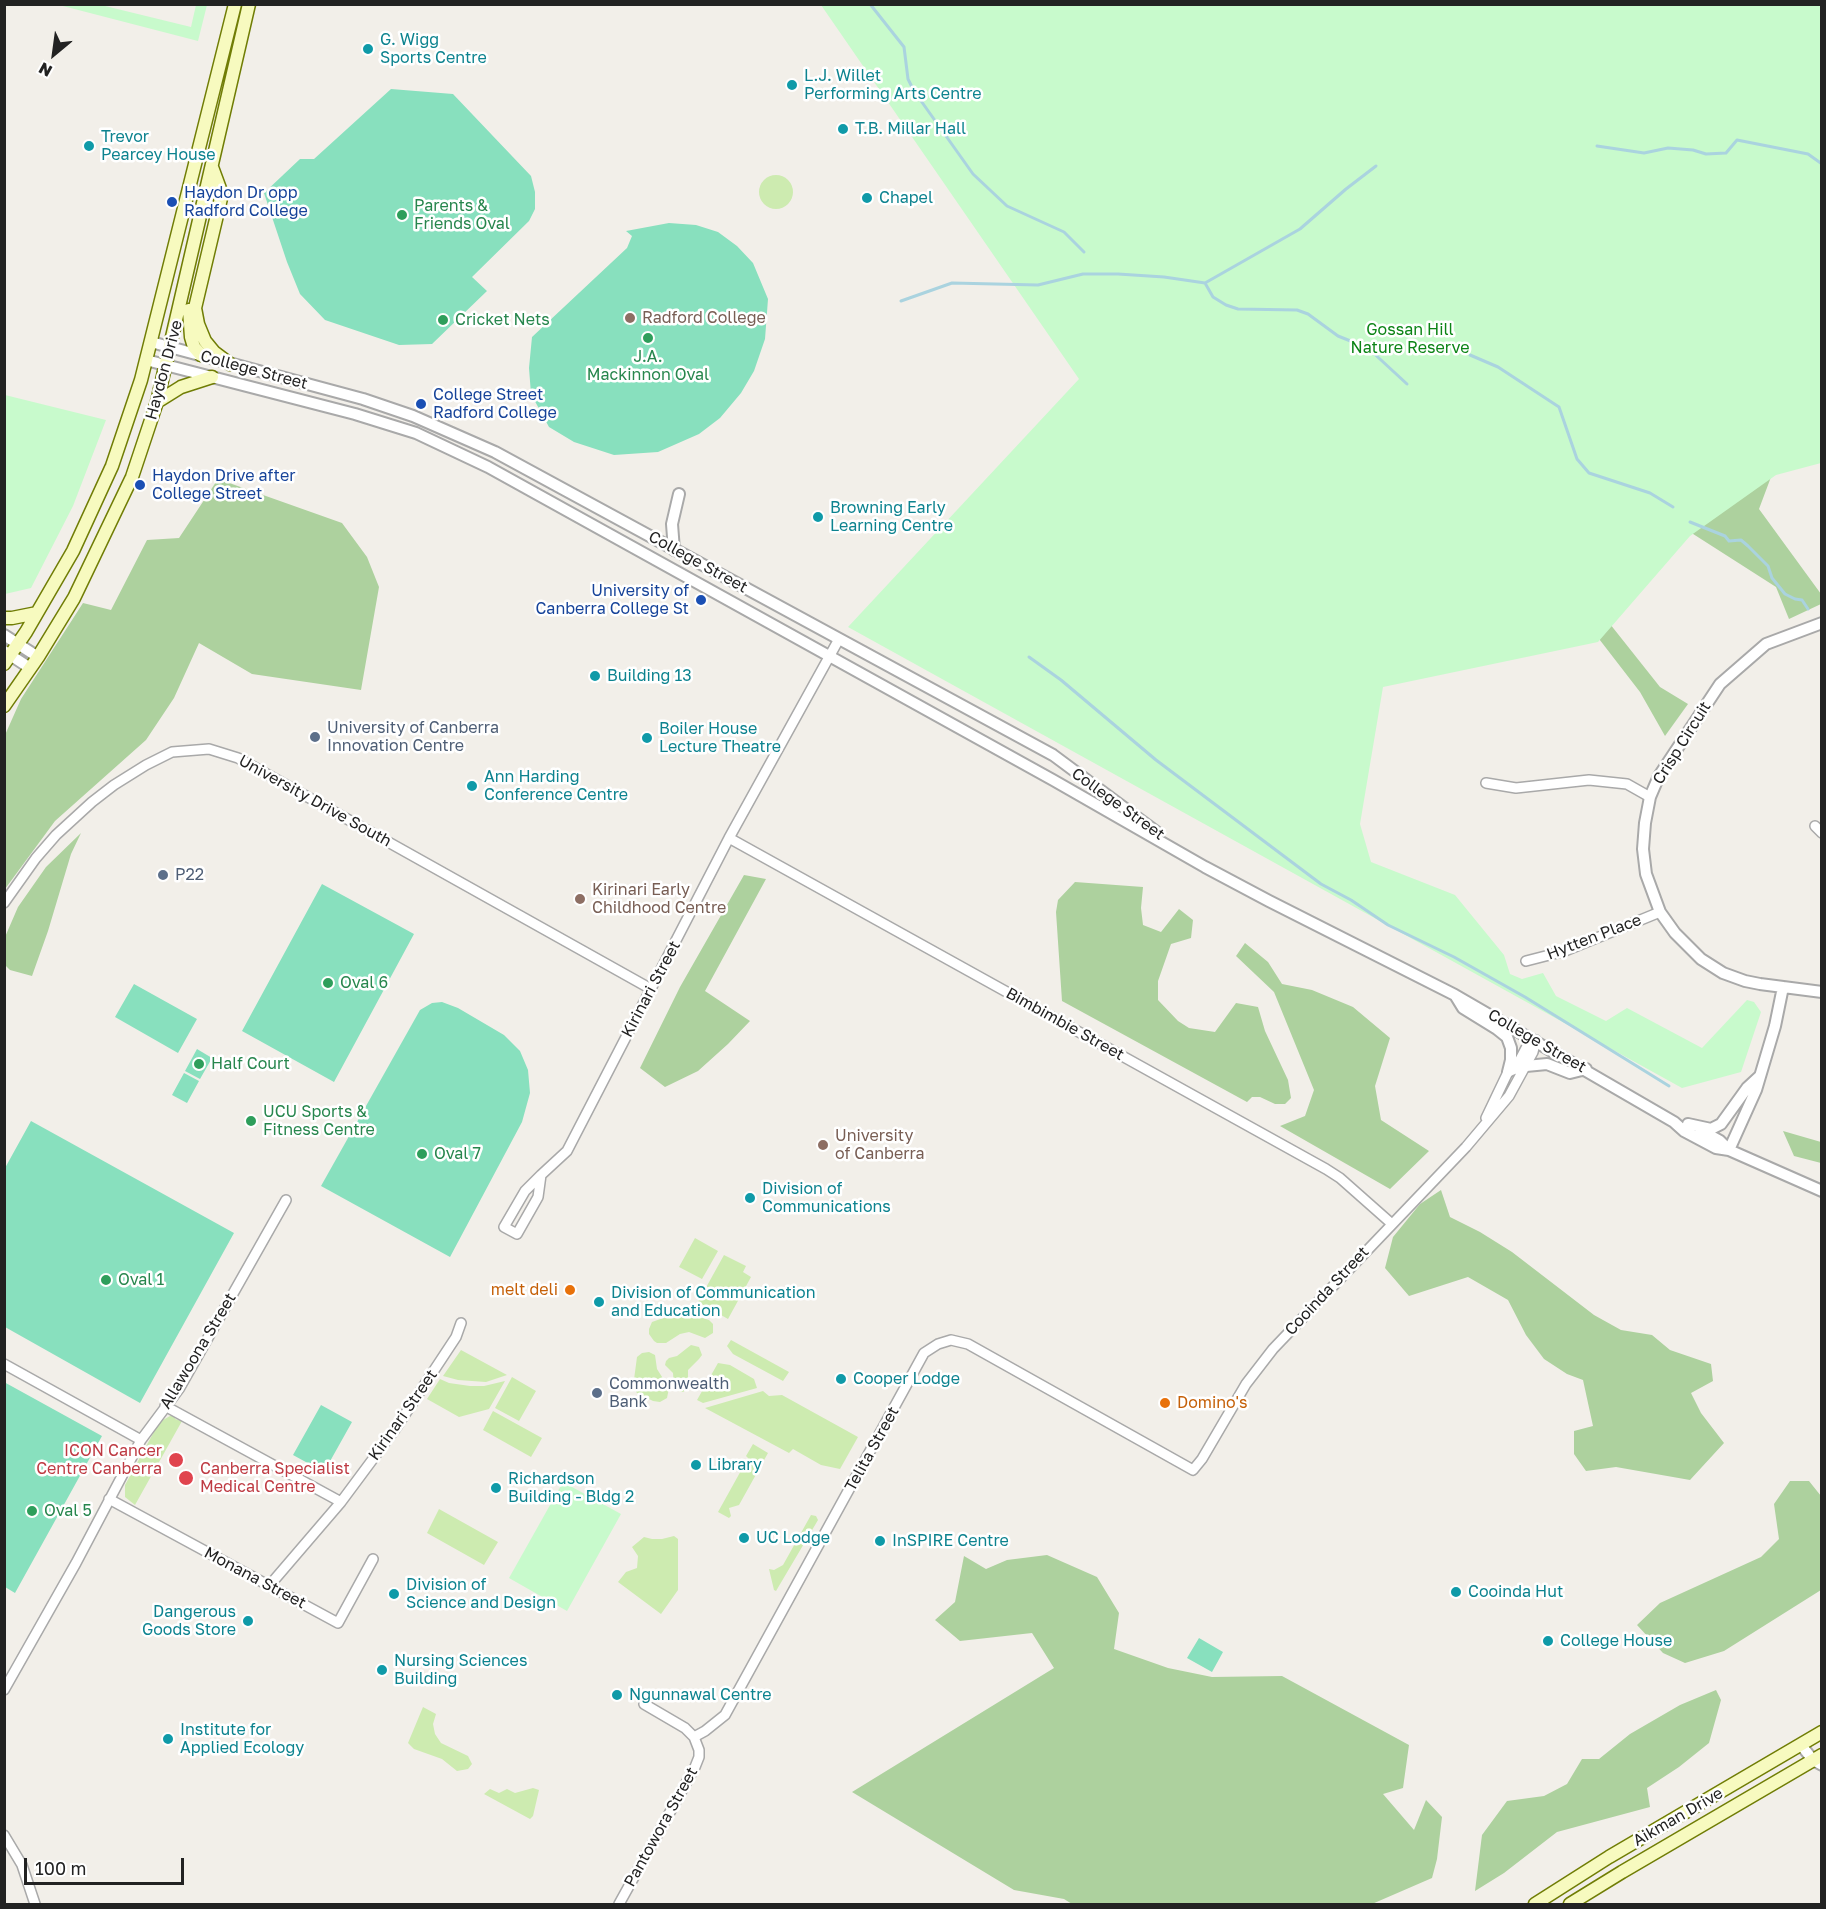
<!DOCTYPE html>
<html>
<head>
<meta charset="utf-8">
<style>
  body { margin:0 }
  #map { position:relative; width:1826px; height:1909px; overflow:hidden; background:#f2efe9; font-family:"Golos Text",sans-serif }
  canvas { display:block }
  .frame { position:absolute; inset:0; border:6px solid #222; pointer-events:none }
  .north { position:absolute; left:24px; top:24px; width:60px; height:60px; -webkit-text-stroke:4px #fff; paint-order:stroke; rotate:209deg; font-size:16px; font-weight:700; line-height:24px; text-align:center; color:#222 }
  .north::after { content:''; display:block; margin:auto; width:21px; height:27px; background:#222; clip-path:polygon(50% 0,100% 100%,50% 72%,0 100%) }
  .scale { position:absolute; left:24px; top:1858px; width:160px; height:27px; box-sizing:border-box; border:3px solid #222; border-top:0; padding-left:8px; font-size:18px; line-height:21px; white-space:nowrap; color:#222; -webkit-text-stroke:4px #fff; paint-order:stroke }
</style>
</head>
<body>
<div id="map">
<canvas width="1826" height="1909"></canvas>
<div class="frame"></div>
<div class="north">N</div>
<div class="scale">100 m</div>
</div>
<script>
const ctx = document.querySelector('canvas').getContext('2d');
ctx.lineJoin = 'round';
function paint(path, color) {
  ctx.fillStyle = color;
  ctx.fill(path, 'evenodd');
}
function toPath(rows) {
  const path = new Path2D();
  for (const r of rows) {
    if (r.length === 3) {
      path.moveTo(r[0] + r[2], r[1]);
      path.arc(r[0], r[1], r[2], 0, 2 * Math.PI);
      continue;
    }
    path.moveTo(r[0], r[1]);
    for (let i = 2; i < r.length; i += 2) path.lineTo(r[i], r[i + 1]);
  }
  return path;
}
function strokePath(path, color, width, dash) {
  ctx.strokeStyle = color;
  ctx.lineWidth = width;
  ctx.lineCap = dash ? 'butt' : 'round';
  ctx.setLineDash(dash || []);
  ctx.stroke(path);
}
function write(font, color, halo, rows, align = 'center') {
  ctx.font = font + ' "Golos Text",sans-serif';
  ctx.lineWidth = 5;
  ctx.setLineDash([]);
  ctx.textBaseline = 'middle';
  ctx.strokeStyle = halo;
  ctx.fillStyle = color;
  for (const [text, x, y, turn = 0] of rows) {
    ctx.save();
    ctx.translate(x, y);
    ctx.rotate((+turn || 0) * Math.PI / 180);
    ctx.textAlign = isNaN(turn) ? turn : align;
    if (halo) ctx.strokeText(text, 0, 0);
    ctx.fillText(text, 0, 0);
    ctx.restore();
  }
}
const grass = toPath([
  [776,192,17],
  [695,1238,718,1251,702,1279,679,1267],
  [724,1255,746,1266,743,1272,751,1277,728,1319,698,1302],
  [677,1310,709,1320,713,1324,713,1333,705,1338,689,1332,680,1334,666,1343,657,1343,654,1341,649,1334,649,1329,652,1322,666,1317],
  [731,1340,789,1372,783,1381,733,1354,727,1346],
  [691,1345,699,1347,702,1355,699,1359,688,1370,688,1388,683,1392,679,1391,674,1386,673,1373,665,1365,666,1361,669,1358,677,1356],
  [461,1350,507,1375,486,1382,458,1380,443,1376],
  [649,1352,655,1355,657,1369,669,1388,667,1398,660,1402,653,1401,637,1393,633,1387,637,1357,642,1353],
  [718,1363,730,1365,754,1379,757,1388,703,1403,697,1400],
  [512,1377,536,1391,519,1421,495,1408],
  [440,1379,449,1383,470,1386,484,1386,505,1381,489,1409,459,1417,427,1399],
  [763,1391,769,1396,782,1395,858,1437,840,1469,821,1465,793,1449,789,1453,705,1408],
  [493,1411,542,1438,531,1457,483,1430],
  [170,1416,176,1416,175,1419,182,1421,135,1505,125,1497,125,1485,156,1428,163,1420],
  [753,1444,768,1453,739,1505,729,1508,731,1516,729,1518,718,1512,748,1458,746,1456],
  [439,1509,498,1542,484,1565,427,1533],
  [811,1515,816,1516,818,1520,776,1591,774,1590,769,1569,774,1570,783,1565],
  [674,1536,678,1539,678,1590,661,1614,618,1582,626,1572,637,1568,638,1556,632,1547,644,1537,652,1539,662,1539],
  [423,1707,436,1714,433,1724,435,1734,441,1743,468,1756,472,1764,468,1769,457,1771,442,1759,414,1749,408,1743],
  [533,1788,539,1790,533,1816,530,1819,484,1794,490,1789,499,1793,507,1789,515,1793]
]);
const forest = toPath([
  [1771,477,1759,509,1821,594,1821,604,1789,619,1776,587,1690,532],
  [218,479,342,523,367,557,379,587,361,690,252,674,199,643,174,698,146,740,55,821,5,889,5,735,21,699,83,603,111,610,147,540,179,538],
  [1610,624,1660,687,1688,704,1665,736,1640,692,1596,635],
  [81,833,71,854,48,931,32,976,10,970,5,965,5,937,18,907,46,867],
  [744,875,766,879,705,991,750,1021,728,1044,698,1071,665,1087,640,1068,680,987],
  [1075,882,1143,887,1141,908,1143,925,1161,932,1179,909,1193,920,1191,938,1171,944,1158,981,1158,1000,1178,1021,1189,1028,1215,1032,1236,1003,1258,1007,1265,1031,1288,1080,1291,1098,1285,1104,1275,1104,1260,1097,1252,1097,1247,1102,1062,1001,1056,912,1058,900],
  [1245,943,1268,962,1282,984,1312,990,1353,1007,1390,1038,1375,1086,1381,1120,1429,1151,1390,1189,1280,1126,1305,1116,1314,1090,1274,992,1236,956],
  [1783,1131,1821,1142,1821,1163,1794,1156],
  [1441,1190,1450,1217,1480,1232,1512,1252,1594,1315,1621,1330,1652,1335,1670,1350,1711,1364,1713,1381,1691,1393,1701,1413,1724,1443,1690,1480,1616,1467,1586,1471,1574,1454,1574,1431,1593,1426,1583,1380,1567,1374,1544,1359,1526,1335,1508,1300,1468,1277,1409,1296,1385,1268,1393,1237,1420,1204],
  [1790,1481,1809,1481,1821,1496,1821,1590,1724,1651,1685,1663,1663,1653,1637,1625,1660,1603,1761,1557,1779,1539,1774,1504],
  [1047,1555,1097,1577,1119,1613,1114,1649,1168,1668,1212,1677,1282,1676,1409,1745,1403,1788,1383,1794,1414,1830,1426,1800,1442,1817,1437,1859,1432,1878,1372,1904,1072,1904,1064,1899,1014,1890,852,1792,1054,1668,1032,1633,960,1641,935,1620,955,1602,964,1556,986,1569,1007,1560],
  [1716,1690,1721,1700,1709,1743,1679,1767,1647,1788,1650,1807,1557,1832,1504,1873,1475,1891,1482,1835,1507,1801,1544,1796,1567,1784,1582,1759,1599,1759,1630,1734,1680,1705]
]);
const park = toPath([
  [59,5,101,5,191,27,196,5,207,5,198,41],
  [821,5,1821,5,1821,463,1776,475,1690,536,1598,642,1383,687,1360,824,1371,862,1455,895,1504,955,1510,974,1522,979,1543,973,1556,996,1606,1021,1627,1008,1702,1048,1747,1000,1754,1002,1761,1012,1741,1072,1682,1088,848,627,1079,379],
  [5,395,106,420,73,506,31,588,5,594],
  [563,1482,621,1514,567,1611,509,1578]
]);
const pitch = toPath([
  [391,89,453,94,531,176,535,192,535,209,529,221,472,277,487,291,432,344,399,345,325,320,300,294,287,262,264,193,300,159,314,159],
  [669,223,696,225,718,232,737,246,753,263,768,299,765,339,754,371,741,393,720,418,699,434,658,452,614,455,574,442,549,427,531,394,529,368,532,337,627,248,632,236,626,231],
  [322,884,414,934,334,1082,242,1031],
  [134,984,197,1019,178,1053,115,1017],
  [442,1002,458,1008,504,1035,520,1051,528,1070,530,1093,522,1122,450,1257,321,1186,420,1010,432,1003],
  [197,1049,212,1058,200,1079,185,1071],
  [184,1073,199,1081,187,1103,172,1095],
  [31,1121,234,1233,140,1403,5,1327,5,1168],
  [4,1382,102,1436,15,1593,5,1587],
  [321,1405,352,1422,324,1472,293,1455],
  [1199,1638,1223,1652,1212,1672,1187,1658]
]);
const stream = toPath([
  [870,4,904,47,908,79,914,91,973,174,1007,206,1064,232,1084,252],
  [1597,146,1644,153,1668,148,1693,150,1706,154,1726,153,1737,140,1808,154,1822,164],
  [1205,283,1213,297,1226,305,1238,309,1297,310,1308,314,1338,336,1368,348,1407,384],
  [901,301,952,283,1038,285,1083,274,1118,274,1164,277,1205,283,1300,229,1346,189,1376,166],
  [1470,355,1498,367,1559,407,1577,459,1589,473,1650,493,1673,507],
  [1690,522,1725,536,1729,541,1741,540,1748,546,1768,566,1772,578,1785,594,1795,599,1802,600,1808,609],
  [1029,657,1061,680,1156,760,1321,884,1351,900,1388,925,1454,957,1525,997,1669,1086]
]);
const minor = toPath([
  [1486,783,1516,788,1589,780,1627,784,1650,797],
  [1815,826,1822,833],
  [729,838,1326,1169,1340,1178,1392,1224],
  [4,903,36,858,56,835,92,802,114,785,146,765,172,752,209,749,238,758,651,989],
  [1526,961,1565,951,1660,912],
  [1486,1118,1508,1072,1515,1069,1526,1048,1536,1040],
  [541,1175,538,1197,517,1234,504,1227,525,1191,541,1175,567,1151,729,838,839,639],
  [4,1364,141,1440],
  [165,1406,341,1502],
  [109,1499,338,1623,373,1559],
  [269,1586,341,1502,396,1428,456,1337,461,1323],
  [4,1690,76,1563,141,1440,179,1389,286,1200],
  [694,1737,705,1731,725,1715,924,1353,938,1344,951,1340,968,1344,1193,1470,1202,1459,1246,1384,1273,1349,1466,1147,1509,1096,1533,1052,1536,1040],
  [4,1835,22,1865,35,1904],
  [619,1904,695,1767,699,1757,699,1750,694,1737,685,1728,644,1704]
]);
const tertiary = toPath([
  [151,342,363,399,413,416,495,452,1053,755,1158,833],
  [146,360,355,414,416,433,488,467,1053,780,1205,867,1269,901,1455,995,1674,1122,1684,1131,1716,1148,1729,1150,1822,1191],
  [674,550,672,524,679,494],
  [1822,623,1766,644,1720,684,1659,776,1650,797,1645,823,1643,849,1646,874,1660,912,1675,933,1701,959,1723,973,1745,981,1760,984,1822,992],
  [4,635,38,657],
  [4,651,30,668],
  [1455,995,1463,1008,1497,1029,1507,1037,1511,1048,1511,1060,1508,1072],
  [1526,1066,1547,1064,1570,1073,1586,1069],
  [1688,1124,1711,1129,1721,1124,1747,1088,1760,1076],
  [1700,1130,1720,1141,1729,1150],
  [1729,1150,1756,1090,1775,1026,1783,987],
  [1801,1745,1813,1760,1822,1765]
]);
const secondary = toPath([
  [212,167,222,194,195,308,198,324,205,341,214,352,230,364],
  [189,310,191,337,194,347,201,355],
  [157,402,181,387,212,377],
  [4,618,12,618,37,613],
  [4,664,26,632,73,551,112,466,141,380,235,4],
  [4,706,38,657,74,598,132,477,157,402,249,4],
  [1535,1904,1609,1857,1822,1732],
  [1570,1904,1622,1872,1822,1755]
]);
const markers = [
  [368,49,6,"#0f9aa8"],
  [792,85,6,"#0f9aa8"],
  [843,129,6,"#0f9aa8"],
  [89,146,6,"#0f9aa8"],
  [867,198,6,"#0f9aa8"],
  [172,202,6,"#1a4fb4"],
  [402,215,6,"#2e9e5b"],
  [630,318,6,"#8d6e63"],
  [443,320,6,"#2e9e5b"],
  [648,338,6,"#2e9e5b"],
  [421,404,6,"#1a4fb4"],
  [140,485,6,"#1a4fb4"],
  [818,517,6,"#0f9aa8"],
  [701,600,6,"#1a4fb4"],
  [595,676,6,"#0f9aa8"],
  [315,737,6,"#5c6f8a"],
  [647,738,6,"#0f9aa8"],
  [472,786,6,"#0f9aa8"],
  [163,875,6,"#5c6f8a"],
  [580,899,6,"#8d6e63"],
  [328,983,6,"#2e9e5b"],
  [199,1064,6,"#2e9e5b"],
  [251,1121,6,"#2e9e5b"],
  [823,1145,6,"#8d6e63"],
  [422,1154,6,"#2e9e5b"],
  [750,1198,6,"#0f9aa8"],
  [106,1280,6,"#2e9e5b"],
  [570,1290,6,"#e8710a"],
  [599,1302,6,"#0f9aa8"],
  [841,1379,6,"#0f9aa8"],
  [597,1393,6,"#5c6f8a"],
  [1165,1403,6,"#e8710a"],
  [176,1460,8,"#e0444e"],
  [696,1465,6,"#0f9aa8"],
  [186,1478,8,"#e0444e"],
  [496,1488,6,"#0f9aa8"],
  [32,1511,6,"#2e9e5b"],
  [744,1538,6,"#0f9aa8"],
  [880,1541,6,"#0f9aa8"],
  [1456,1592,6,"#0f9aa8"],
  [394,1594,6,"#0f9aa8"],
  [248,1621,6,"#0f9aa8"],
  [1548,1641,6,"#0f9aa8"],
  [382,1670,6,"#0f9aa8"],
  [617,1695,6,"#0f9aa8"],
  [168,1739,6,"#0f9aa8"]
];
const cultureNames = [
  ["G. Wigg",380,40],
  ["Sports Centre",380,58],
  ["L.J. Willet",804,76],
  ["Performing Arts Centre",804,94],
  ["T.B. Millar Hall",855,129],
  ["Trevor",101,137],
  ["Pearcey House",101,155],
  ["Chapel",879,198],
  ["Browning Early",830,508],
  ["Learning Centre",830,526],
  ["Building 13",607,676],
  ["Boiler House",659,729],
  ["Lecture Theatre",659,747],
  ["Ann Harding",484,777],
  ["Conference Centre",484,795],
  ["Division of",762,1189],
  ["Communications",762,1207],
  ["Division of Communication",611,1293],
  ["and Education",611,1311],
  ["Cooper Lodge",853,1379],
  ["Library",708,1465],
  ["Richardson",508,1479],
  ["Building - Bldg 2",508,1497],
  ["UC Lodge",756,1538],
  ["InSPIRE Centre",892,1541],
  ["Division of",406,1585],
  ["Science and Design",406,1603],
  ["Cooinda Hut",1468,1592],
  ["Dangerous",236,1612,"right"],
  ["Goods Store",236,1630,"right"],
  ["College House",1560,1641],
  ["Nursing Sciences",394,1661],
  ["Building",394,1679],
  ["Ngunnawal Centre",629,1695],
  ["Institute for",180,1730],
  ["Applied Ecology",180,1748]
];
const transitNames = [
  ["Haydon Dr opp",184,193],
  ["Radford College",184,211],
  ["College Street",433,395],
  ["Radford College",433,413],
  ["Haydon Drive after",152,476],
  ["College Street",152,494],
  ["University of",689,591,"right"],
  ["Canberra College St",689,609,"right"]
];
const leisureNames = [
  ["Parents &",414,206],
  ["Friends Oval",414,224],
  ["Cricket Nets",455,320],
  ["J.A.",648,357,"center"],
  ["Mackinnon Oval",648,375,"center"],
  ["Oval 6",340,983],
  ["Half Court",211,1064],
  ["UCU Sports &",263,1112],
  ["Fitness Centre",263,1130],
  ["Oval 7",434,1154],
  ["Oval 1",118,1280],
  ["Oval 5",44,1511]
];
const educationNames = [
  ["Radford College",642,318],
  ["Kirinari Early",592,890],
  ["Childhood Centre",592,908],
  ["University",835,1136],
  ["of Canberra",835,1154]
];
const parkNames = [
  ["Gossan Hill",1410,330],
  ["Nature Reserve",1410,348]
];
const streetNames = [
  ["Haydon Drive",164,370,-75],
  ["College Street",254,370,15],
  ["College Street",698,562,29],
  ["Crisp Circuit",1682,743,-58],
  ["University Drive South",315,801,29],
  ["College Street",1118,804,36],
  ["Hytten Place",1594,937,-21],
  ["Kirinari Street",651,989,-62],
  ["Bimbimbie Street",1065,1024,29],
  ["College Street",1537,1041,30],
  ["Cooinda Street",1327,1291,-47],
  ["Allawoona Street",198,1351,-59],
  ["Kirinari Street",403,1415,-55],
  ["Telita Street",872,1449,-61],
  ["Monana Street",255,1578,28],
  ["Aikman Drive",1678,1817,-30],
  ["Pantowora Street",661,1827,-61]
];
const serviceNames = [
  ["University of Canberra",327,728],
  ["Innovation Centre",327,746],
  ["P22",175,875],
  ["Commonwealth",609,1384],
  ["Bank",609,1402]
];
const foodNames = [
  ["melt deli",558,1290],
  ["Domino's",1177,1403,"left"]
];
const healthNames = [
  ["ICON Cancer",162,1451],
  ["Centre Canberra",162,1469],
  ["Canberra Specialist",200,1469,"left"],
  ["Medical Centre",200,1487,"left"]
];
paint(grass, '#cdebb0');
paint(forest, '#add19e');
paint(park, '#c8facc');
paint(pitch, '#88e0be');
strokePath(stream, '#aad3df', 3);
strokePath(minor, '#a9a9a9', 12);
strokePath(tertiary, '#a9a9a9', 14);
strokePath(secondary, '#707d05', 15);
strokePath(minor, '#fff', 9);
strokePath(tertiary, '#fff', 10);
strokePath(secondary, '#f7fabf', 12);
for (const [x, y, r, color] of markers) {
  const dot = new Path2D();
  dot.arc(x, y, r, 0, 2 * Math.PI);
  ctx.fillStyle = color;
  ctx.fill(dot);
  strokePath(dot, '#fff', 2);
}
write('16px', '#0d838f', '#fff', cultureNames, 'left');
write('16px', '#164399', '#fff', transitNames, 'left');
write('16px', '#27864d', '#fff', leisureNames, 'left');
write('16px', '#785e54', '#fff', educationNames, 'left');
write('16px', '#0c8416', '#fff', parkNames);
write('16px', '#222', '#fff', streetNames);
write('16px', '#4e5e75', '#fff', serviceNames, 'left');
write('16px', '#c56008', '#fff', foodNames, 'right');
write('16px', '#be3a42', '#fff', healthNames, 'right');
</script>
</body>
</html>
